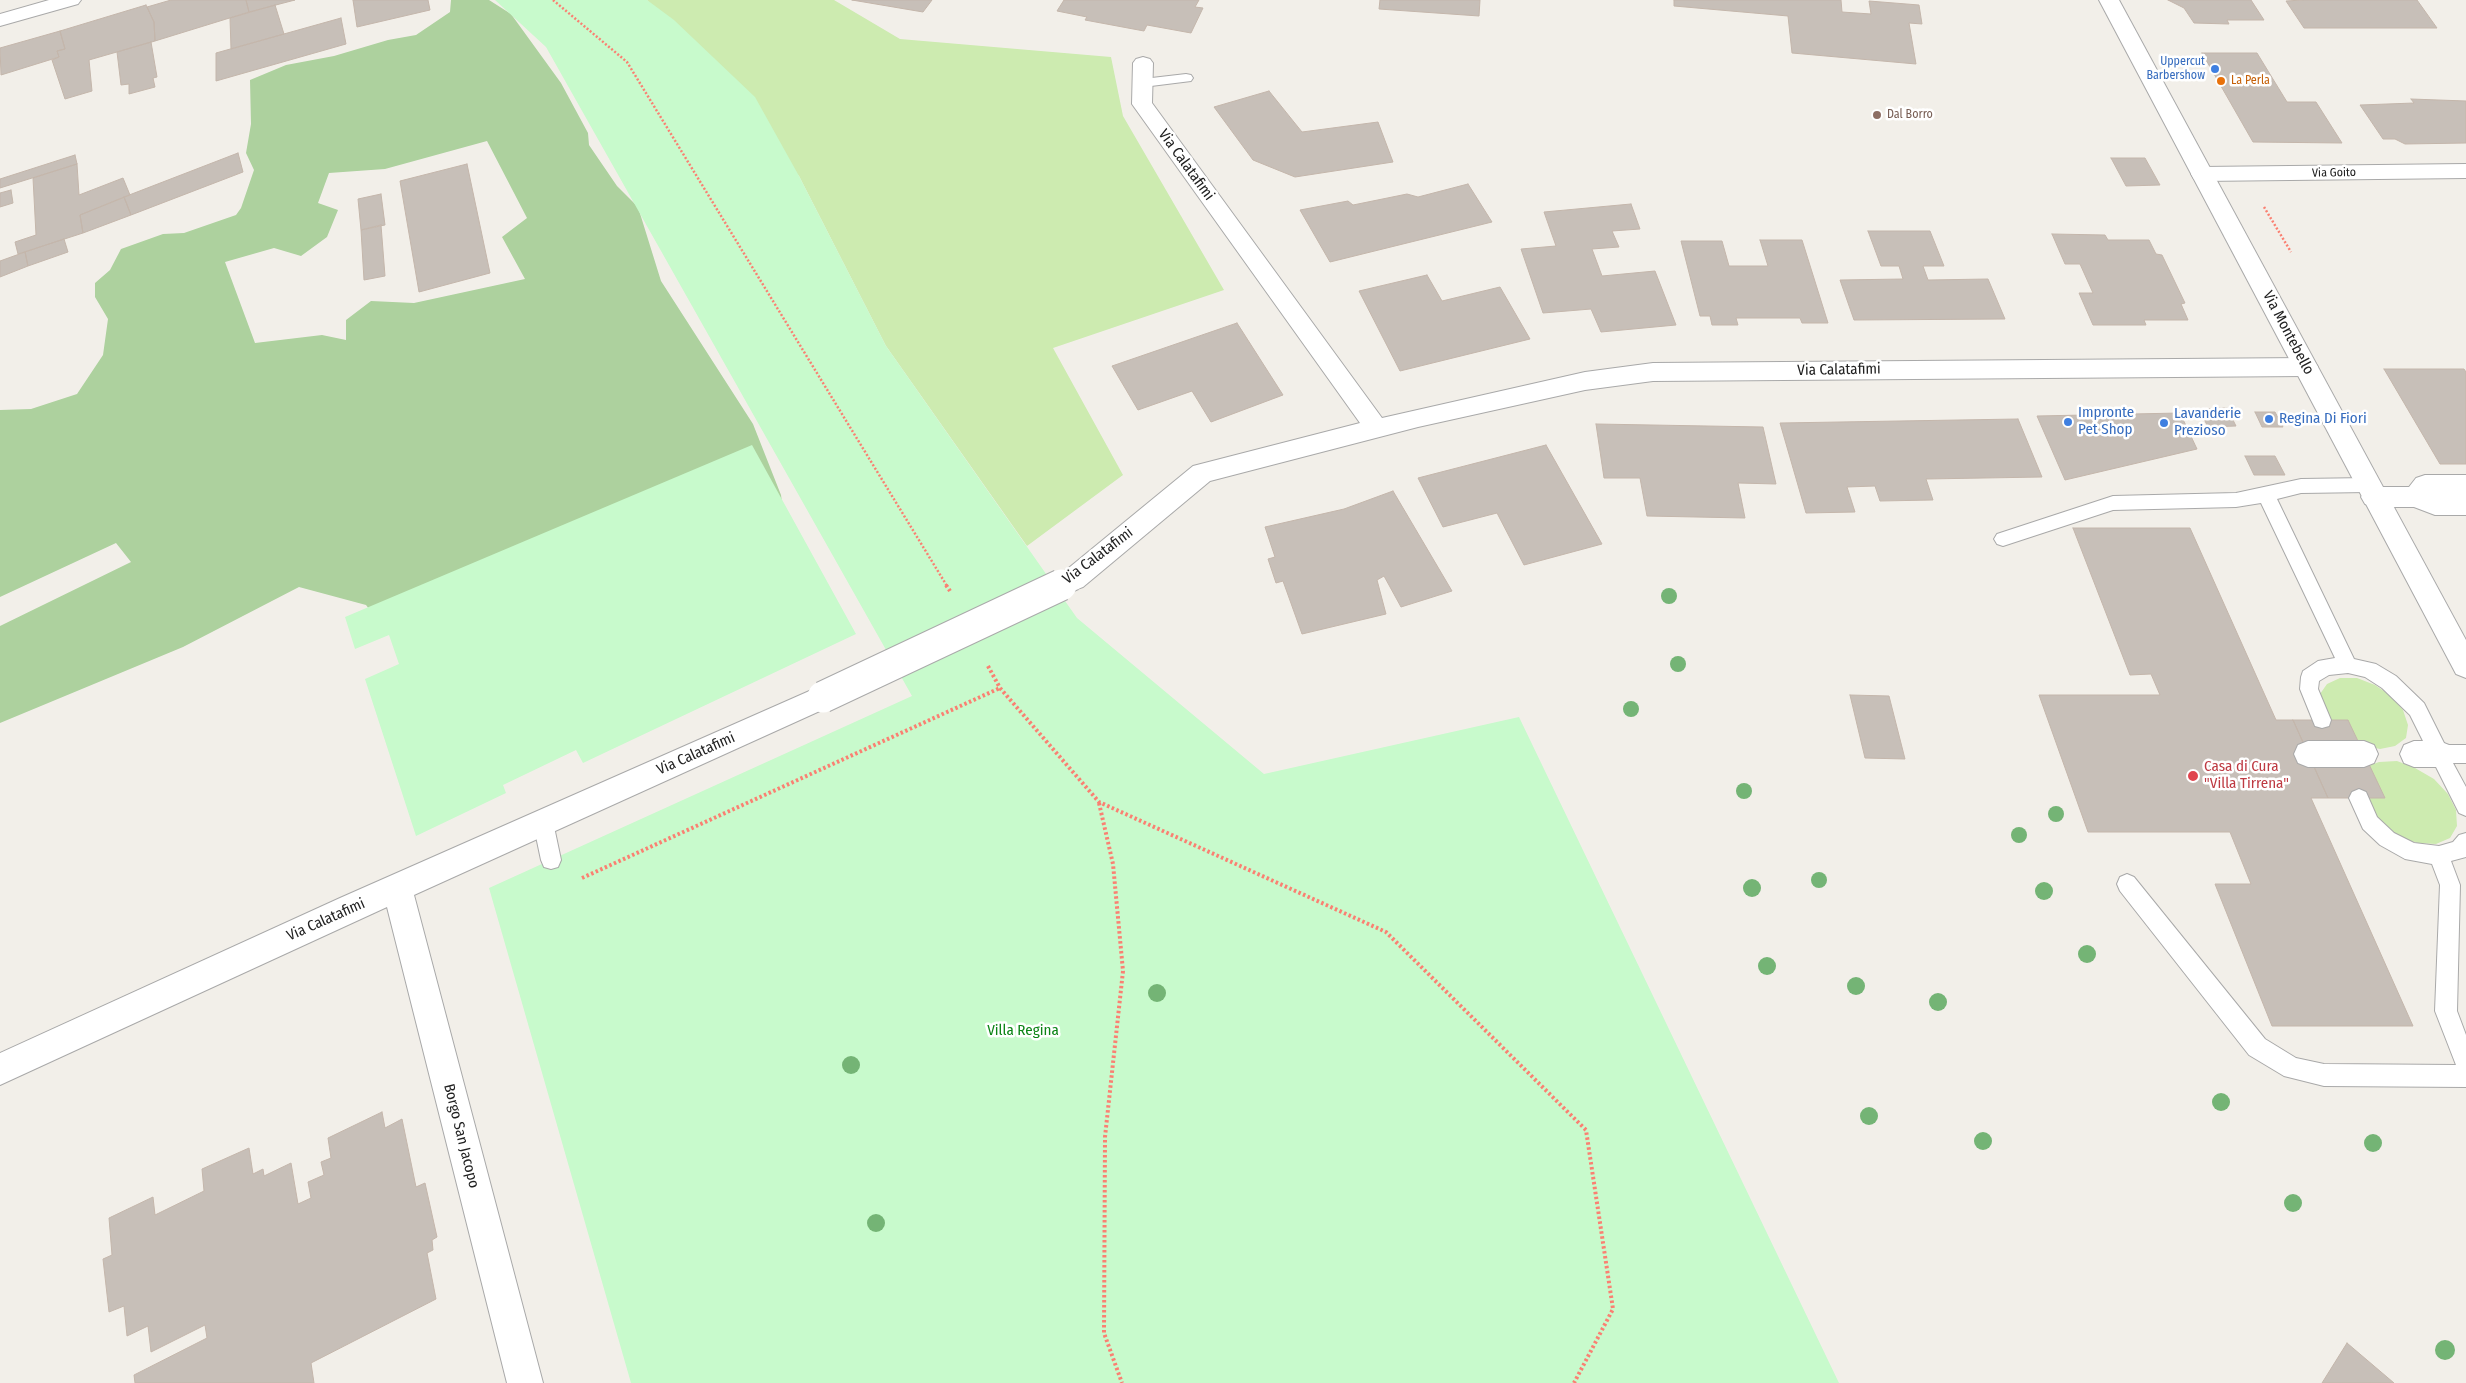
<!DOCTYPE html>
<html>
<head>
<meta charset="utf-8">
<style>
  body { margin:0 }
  canvas { display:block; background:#f2efe9 }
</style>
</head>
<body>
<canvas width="2466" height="1383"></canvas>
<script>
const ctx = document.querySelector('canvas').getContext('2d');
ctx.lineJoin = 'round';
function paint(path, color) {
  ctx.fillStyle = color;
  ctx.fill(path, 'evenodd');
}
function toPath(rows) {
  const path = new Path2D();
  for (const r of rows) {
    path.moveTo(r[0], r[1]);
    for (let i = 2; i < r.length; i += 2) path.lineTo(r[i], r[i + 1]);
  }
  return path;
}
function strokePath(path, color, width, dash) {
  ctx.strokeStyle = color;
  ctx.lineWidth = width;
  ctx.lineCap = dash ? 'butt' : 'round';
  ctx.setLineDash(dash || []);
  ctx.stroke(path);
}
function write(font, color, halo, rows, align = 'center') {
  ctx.font = font + ' "Fira Sans Condensed",sans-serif';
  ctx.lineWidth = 5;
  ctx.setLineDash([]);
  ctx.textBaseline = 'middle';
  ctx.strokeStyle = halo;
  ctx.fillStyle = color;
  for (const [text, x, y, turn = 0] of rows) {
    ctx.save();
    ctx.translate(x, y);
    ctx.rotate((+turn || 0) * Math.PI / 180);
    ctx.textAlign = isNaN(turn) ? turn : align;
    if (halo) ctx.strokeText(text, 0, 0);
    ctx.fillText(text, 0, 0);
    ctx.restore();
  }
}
const grass = toPath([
  [647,0,834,0,900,39,1111,57,1123,116,1224,290,1053,348,1123,475,1027,546,886,346,799,176],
  [2340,678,2357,678,2375,685,2391,696,2403,710,2408,725,2406,738,2395,746,2380,749,2362,745,2344,736,2321,708,2320,694,2327,684],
  [2397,761,2415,768,2434,779,2448,794,2456,810,2457,826,2450,838,2436,844,2418,843,2398,837,2366,810,2365,767,2379,762]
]);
const forest = toPath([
  [451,0,489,0,511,14,561,83,588,133,589,145,617,186,638,207,661,281,753,424,781,495,786,532,382,626,366,605,299,587,183,647,0,723,0,626,131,562,116,543,0,597,0,410,31,409,77,394,103,355,108,319,95,297,95,283,110,270,121,249,163,234,184,233,236,215,241,208,254,170,246,153,251,124,250,80,286,65,334,56,388,40,416,35,450,12],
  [487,141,527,218,502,237,525,279,414,303,371,301,346,320,346,340,322,335,255,343,225,262,274,248,301,256,327,237,338,210,318,203,329,173,385,169]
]);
const park = toPath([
  [495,0,647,0,674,20,755,97,799,176,886,346,1077,618,1264,774,1519,717,1839,1383,631,1383,489,888,912,696,546,47],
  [752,445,856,634,583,763,576,750,503,785,506,793,416,836,365,679,399,664,389,635,355,649,345,617]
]);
const building = toPath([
  [171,0,246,0,249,12,155,41,154,22,147,7,171,0],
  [246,0,295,0,249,12,246,0],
  [353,0,428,0,430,10,357,27,353,0],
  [852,0,932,0,923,12,852,0],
  [1064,0,1199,0,1195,7,1203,8,1191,33,1147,25,1144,31,1085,20,1087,17,1057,11,1064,0],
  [1380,0,1480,0,1479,16,1379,9,1380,0],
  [1674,0,1841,0,1842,12,1871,14,1869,1,1919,5,1922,24,1909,23,1916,64,1792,53,1788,16,1674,6,1674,0],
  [2168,0,2251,0,2264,20,2227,20,2229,24,2194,23,2184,8,2168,0],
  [2303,0,2417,0,2437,28,2304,28,2286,1,2303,0],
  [146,5,154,22,155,41,89,60,92,91,65,99,52,60,59,57,57,51,65,49,60,31,146,5],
  [275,5,284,34,231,49,230,18,275,5],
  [341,18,346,44,216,81,216,53,341,18],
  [60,31,65,49,57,51,59,57,1,75,0,48,60,31],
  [151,42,157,77,153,78,155,87,129,94,129,84,121,85,117,52,151,42],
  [2202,53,2257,53,2287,102,2316,102,2342,143,2253,142,2202,53],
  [1269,91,1302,132,1378,122,1393,162,1295,177,1253,160,1214,107,1269,91],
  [2411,99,2466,101,2466,143,2405,144,2395,139,2383,139,2360,105,2414,103,2411,99],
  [238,153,243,172,131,215,124,197,238,153],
  [75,155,77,164,0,188,0,179,75,155],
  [2111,158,2145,158,2160,185,2126,186,2111,158],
  [77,164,79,195,123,178,130,195,80,215,83,233,18,254,15,242,36,235,33,178,77,164],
  [467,164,490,273,419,292,400,181,467,164],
  [1468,184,1492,222,1330,262,1300,210,1348,201,1353,205,1407,194,1418,197,1468,184],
  [11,190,13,203,0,207,0,193,11,190],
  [381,194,385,225,361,230,358,199,381,194],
  [124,197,131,215,83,233,80,215,124,197],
  [1631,204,1640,229,1612,231,1619,247,1592,249,1602,276,1655,271,1676,325,1601,332,1591,309,1543,313,1521,249,1556,246,1544,212,1631,204],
  [381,225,385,276,364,280,361,230,381,225],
  [1868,231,1930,231,1944,266,1923,266,1928,280,1988,279,2005,319,1854,320,1840,280,1903,279,1899,266,1881,266,1868,231],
  [2052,234,2105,235,2108,240,2149,240,2156,254,2162,255,2185,303,2181,304,2188,320,2144,320,2146,325,2093,325,2079,293,2093,293,2080,264,2065,264,2052,234],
  [64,239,68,252,28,266,25,252,64,239],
  [1760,240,1802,240,1828,323,1802,323,1800,318,1736,318,1738,325,1712,325,1710,316,1700,316,1681,241,1722,241,1729,266,1768,266,1760,240],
  [25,252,28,266,0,277,0,261,25,252],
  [1427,275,1442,301,1500,287,1530,339,1400,371,1359,291,1427,275],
  [1237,323,1283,395,1211,422,1192,391,1138,410,1112,366,1237,323],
  [2384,369,2464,369,2466,372,2466,464,2440,464,2384,369],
  [2227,408,2236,426,2208,427,2199,409,2227,408],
  [2255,412,2275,412,2283,427,2262,427,2255,412],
  [2180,413,2197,449,2065,480,2037,416,2180,413],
  [2018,419,2042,477,1926,479,1933,500,1880,501,1875,486,1847,487,1855,512,1806,513,1780,423,2018,419],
  [1596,424,1763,427,1776,484,1738,483,1745,518,1647,516,1640,478,1604,478,1596,424],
  [1546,445,1602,544,1524,565,1497,513,1443,527,1418,478,1546,445],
  [2245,456,2275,456,2285,475,2254,475,2245,456],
  [1393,491,1452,591,1401,607,1384,576,1377,580,1386,614,1302,634,1283,581,1276,583,1268,559,1275,557,1265,527,1344,509,1393,491],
  [2073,528,2190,528,2276,720,2293,720,2328,798,2311,798,2413,1026,2272,1026,2215,884,2251,884,2230,832,2088,832,2039,695,2160,695,2151,674,2130,675,2073,528],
  [1850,695,1889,696,1905,759,1865,758,1850,695],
  [2293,720,2348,720,2385,798,2328,798,2293,720],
  [382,1112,385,1128,402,1119,416,1187,425,1183,437,1237,432,1240,433,1250,427,1253,436,1299,311,1363,314,1383,135,1383,134,1375,207,1338,205,1325,151,1352,148,1326,127,1336,124,1306,109,1312,103,1259,112,1255,109,1218,153,1197,155,1215,204,1191,202,1169,249,1148,253,1174,263,1169,264,1176,291,1163,298,1204,311,1198,308,1182,324,1175,321,1162,331,1158,328,1138,382,1112],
  [2347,1343,2394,1383,2322,1383,2347,1343]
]);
const pathFar1 = toPath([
  [553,0,627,62,947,586],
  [2264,207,2291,252]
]);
const path = toPath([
  [946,585,950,591],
  [988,666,1000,688,1099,802,1386,932,1586,1130,1613,1309,1574,1383],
  [1099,803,1113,864,1123,971,1105,1137,1104,1333,1122,1383],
  [582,878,1000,688]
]);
const service = toPath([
  [1186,74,1191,75,1193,78,1191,81,1143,87,1136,83,1143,79,1186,74],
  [2368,478,2374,480,2377,485,2374,490,2368,492,2301,493,2277,499,2354,659,2376,664,2396,676,2424,703,2445,745,2466,745,2466,763,2453,763,2466,787,2466,816,2459,813,2410,715,2382,688,2365,677,2348,673,2329,675,2319,681,2318,689,2331,720,2329,726,2322,728,2315,726,2300,689,2301,677,2303,671,2318,661,2335,658,2261,503,2236,507,2113,510,2003,546,1997,544,1994,539,1997,534,2113,496,2236,493,2301,479,2368,478],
  [2359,789,2366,792,2377,817,2394,833,2414,843,2439,846,2453,842,2459,835,2466,833,2466,857,2451,861,2460,885,2457,1011,2466,1035,2466,1087,2324,1086,2284,1076,2249,1055,2120,891,2117,884,2120,877,2127,874,2134,877,2265,1039,2296,1058,2324,1064,2456,1065,2435,1011,2440,885,2432,864,2405,859,2380,845,2363,829,2349,798,2352,792,2359,789],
  [543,813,550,816,553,822,561,860,558,867,551,869,544,867,541,860,533,822,536,816,543,813]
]);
const pedestrian = toPath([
  [2308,741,2364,741,2374,745,2378,754,2374,763,2364,767,2308,767,2298,763,2294,754,2298,745,2308,741],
  [2414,741,2439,741,2449,745,2453,754,2449,763,2439,767,2414,767,2404,763,2400,754,2404,745,2414,741]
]);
const minor = toPath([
  [49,0,81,0,78,4,0,26,0,14,49,0],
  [1143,57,1150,59,1153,63,1152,103,1382,418,1585,372,1653,363,2306,358,2314,361,2318,367,2314,373,2306,376,1653,381,1585,390,1418,427,1210,481,1083,587,1074,590,1065,587,1061,579,1065,571,1193,466,1360,423,1132,104,1133,63,1136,59,1143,57],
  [2466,164,2466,178,2202,181,2194,179,2191,174,2194,169,2202,167,2466,164],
  [2425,475,2466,475,2466,495,2437,495,2466,495,2466,515,2435,515,2414,507,2374,507,2365,504,2361,497,2365,490,2374,487,2409,487,2416,478,2425,475],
  [823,685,833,689,837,697,833,705,414,895,543,1383,507,1383,387,907,0,1085,0,1053,340,898,823,685]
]);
const tertiary = toPath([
  [2099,0,2119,0,2466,640,2466,678,2456,674,2099,0]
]);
const minorBridgeFar1 = toPath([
  [1058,586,1074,579]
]);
const minorBridge = toPath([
  [823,697,1061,585]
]);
const trees = [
  [1669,596,8],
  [1678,664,8],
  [1631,709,8],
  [1744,791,8],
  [2056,814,8],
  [2019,835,8],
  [1819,880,8],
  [1752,888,9],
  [2044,891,9],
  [2087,954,9],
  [1767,966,9],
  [1856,986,9],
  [1157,993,9],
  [1938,1002,9],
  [851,1065,9],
  [2221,1102,9],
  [1869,1116,9],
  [1983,1141,9],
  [2373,1143,9],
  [2293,1203,9],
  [876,1223,9],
  [2445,1350,10]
];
const markers = [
  [2215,69,5,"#3f7fe0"],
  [2221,81,5,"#e8710a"],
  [1877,115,5,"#8d6e63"],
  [2269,419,5,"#3f7fe0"],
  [2068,422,5,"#3f7fe0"],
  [2164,423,5,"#3f7fe0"],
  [2193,776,6,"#e0444e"]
];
const farShopnames = [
  ["Uppercut",2205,62],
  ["Barbershow",2205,76]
];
const farFoodnames = [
  ["La Perla",2231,81]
];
const farEducationnames = [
  ["Dal Borro",1887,115]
];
const farStreetnames = [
  ["Via Goito",2334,173,-1]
];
const streetNames = [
  ["Via Calatafimi",1186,165,54],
  ["Via Montebello",2288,333,62],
  ["Via Calatafimi",1839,370,-1],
  ["Via Calatafimi",1098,556,-37],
  ["Via Calatafimi",696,754,-24],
  ["Via Calatafimi",326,920,-24],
  ["Borgo San Jacopo",461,1136,76]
];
const shopNames = [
  ["Impronte",2078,413],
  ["Pet Shop",2078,430],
  ["Lavanderie",2174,414],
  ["Prezioso",2174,431],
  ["Regina Di Fiori",2279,419]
];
const healthNames = [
  ["Casa di Cura",2204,767],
  ["\"Villa Tirrena\"",2204,784]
];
const parkNames = [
  ["Villa Regina",1023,1031]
];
paint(grass, '#cdebb0');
paint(forest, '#add19e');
paint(park, '#c8facc');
paint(building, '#c7bfb8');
strokePath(building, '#c4b6ab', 1);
strokePath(service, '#a9a9a9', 2);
strokePath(pedestrian, '#a9a9a9', 2);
strokePath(minor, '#a9a9a9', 2);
strokePath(tertiary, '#a9a9a9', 2);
strokePath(pathFar1, '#fa8072', 2.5, [2, 2]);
strokePath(path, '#fa8072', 4, [2.5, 2.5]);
paint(service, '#fff');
paint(pedestrian, '#fff');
paint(minor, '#fff');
paint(tertiary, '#fff');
strokePath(minorBridgeFar1, '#a9a9a9', 24, []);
strokePath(minorBridge, '#a9a9a9', 33, []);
strokePath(minorBridgeFar1, '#fff', 22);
strokePath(minorBridge, '#fff', 31);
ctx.fillStyle = '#74b475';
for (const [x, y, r] of trees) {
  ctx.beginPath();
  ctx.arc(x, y, r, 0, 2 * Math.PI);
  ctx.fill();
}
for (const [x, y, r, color] of markers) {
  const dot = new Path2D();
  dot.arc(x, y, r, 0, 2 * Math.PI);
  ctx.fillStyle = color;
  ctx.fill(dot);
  strokePath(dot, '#fff', 2);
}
write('12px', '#366cbe', '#fff', farShopnames, 'right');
write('12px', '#c56008', '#fff', farFoodnames, 'left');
write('12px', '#785e54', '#fff', farEducationnames, 'left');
write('12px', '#222', '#fff', farStreetnames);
write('15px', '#222', '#fff', streetNames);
write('15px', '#366cbe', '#fff', shopNames, 'left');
write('15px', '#be3a42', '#fff', healthNames, 'left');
write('15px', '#0c8416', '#fff', parkNames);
</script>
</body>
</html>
